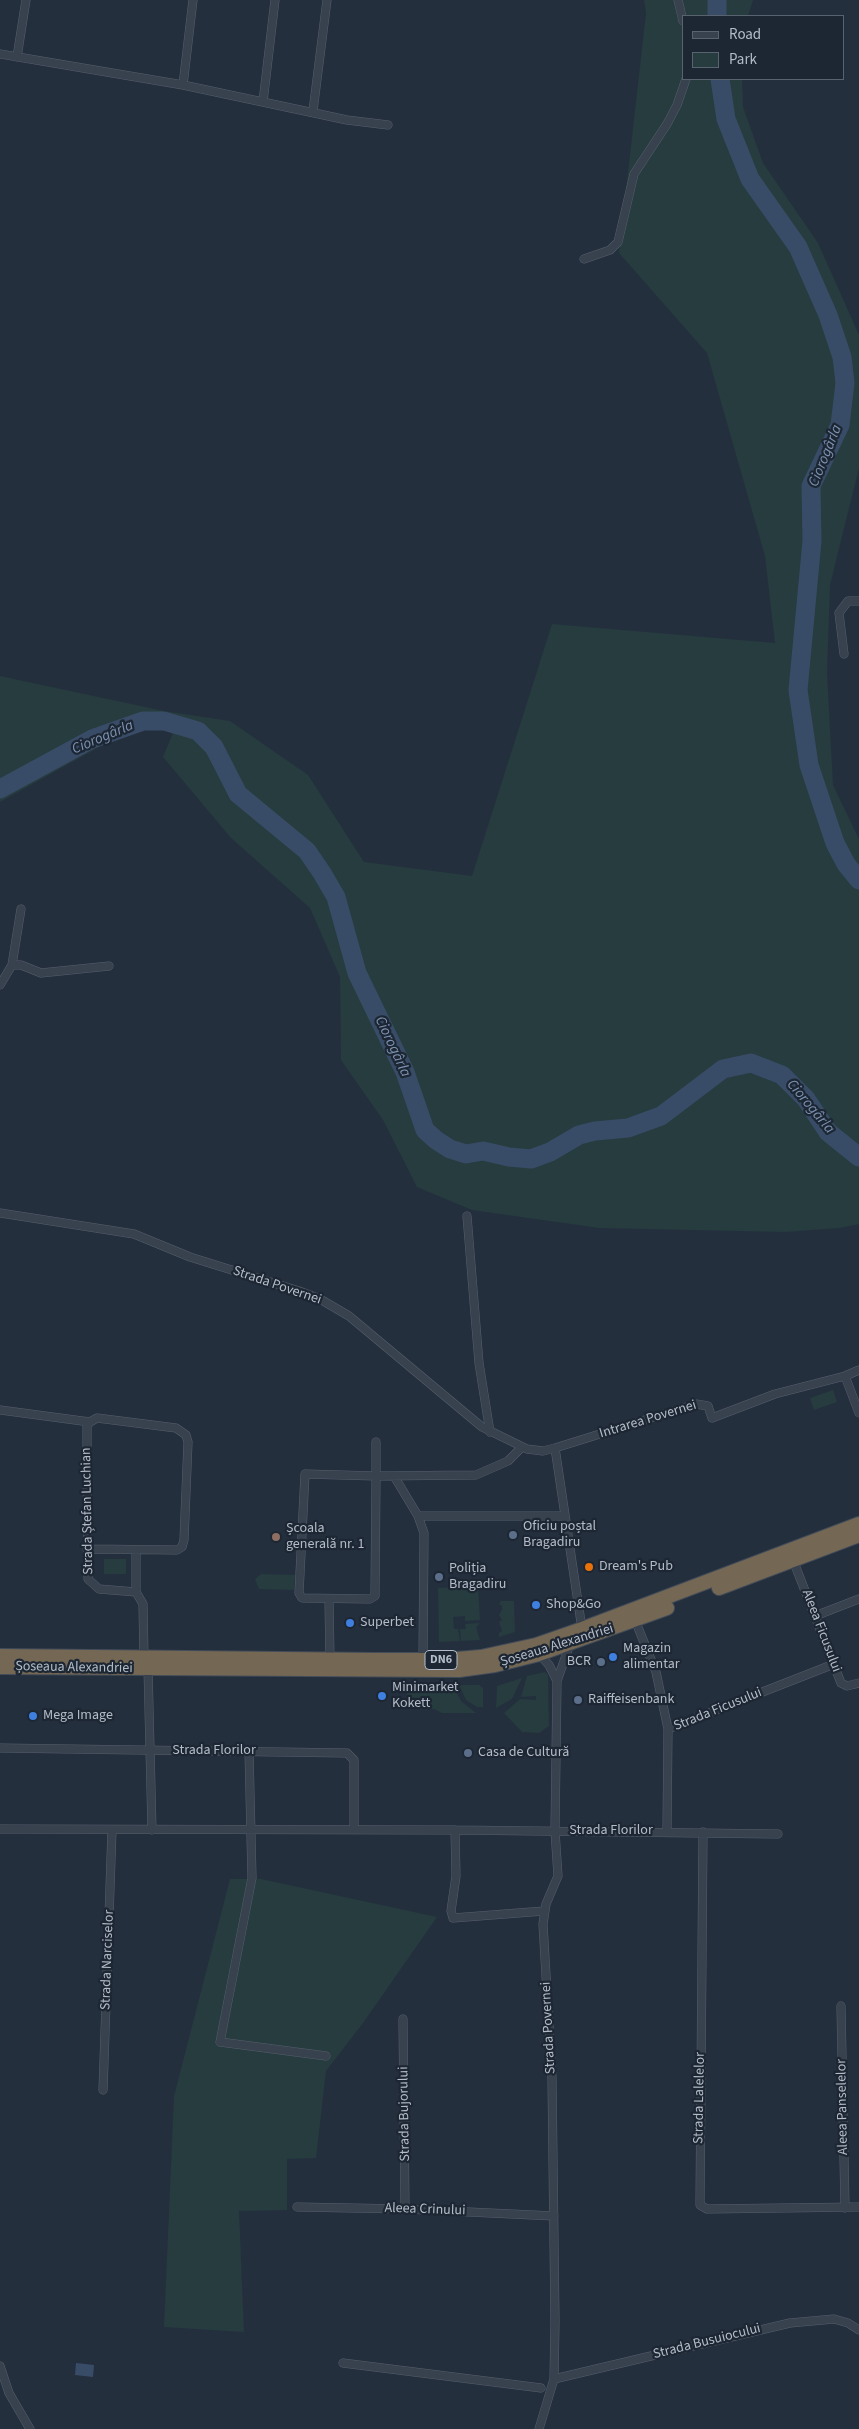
<!DOCTYPE html>
<html>
<head>
<meta charset="utf-8">
<style>
  body { margin:0 }
  #map { position:relative; width:859px; height:2429px; overflow:hidden; background:#242f3e; font-family:"Source Sans 3",sans-serif }
  canvas { display:block }
  .legend { position:absolute; left:682px; top:15px; width:162px; height:65px; box-sizing:border-box; background:#1d2633; border:1px solid #59626f; margin:0; padding:6px 9px; list-style:none; font-size:15px; color:#b4bcc9 }
  .legend li { display:flex; align-items:center; gap:10px; height:25px }
  .legend b { width:25px; border:1px solid #59626f }
</style>
</head>
<body>
<div id="map">
<canvas width="859" height="2429"></canvas>
<ul class="legend">
<li><b style="height:6px;background:#38414e"></b>Road</li>
<li><b style="height:14px;background:#263c3f"></b>Park</li>
</ul>
</div>
<script>
const ctx = document.querySelector('canvas').getContext('2d');
ctx.lineJoin = 'round';
function paint(path, color) {
  ctx.fillStyle = color;
  ctx.fill(path, 'evenodd');
}
function toPath(rows) {
  const path = new Path2D();
  for (const r of rows) {
    path.moveTo(r[0], r[1]);
    for (let i = 2; i < r.length; i += 2) path.lineTo(r[i], r[i + 1]);
  }
  return path;
}
function strokePath(path, color, width, dash) {
  ctx.strokeStyle = color;
  ctx.lineWidth = width;
  ctx.lineCap = dash ? 'butt' : 'round';
  ctx.setLineDash(dash || []);
  ctx.stroke(path);
}
function write(font, color, halo, rows, align = 'center') {
  ctx.font = font + ' "Source Sans 3",sans-serif';
  ctx.lineWidth = 4.5;
  ctx.setLineDash([]);
  ctx.textBaseline = 'middle';
  ctx.strokeStyle = halo;
  ctx.fillStyle = color;
  for (const [text, x, y, turn = 0] of rows) {
    ctx.save();
    ctx.translate(x, y);
    ctx.rotate((+turn || 0) * Math.PI / 180);
    ctx.textAlign = isNaN(turn) ? turn : align;
    if (halo) ctx.strokeText(text, 0, 0);
    ctx.fillText(text, 0, 0);
    ctx.restore();
  }
}
const green = toPath([
  [644,0,753,0,748,16,683,16,683,79,742,79,743,107,763,163,818,243,859,335,859,468,830,585,827,673,833,785,859,839,859,1224,839,1228,786,1232,599,1228,472,1210,417,1187,383,1120,341,1060,340,977,310,908,231,838,163,757,175,728,164,711,0,802,0,676,164,711,230,721,308,775,364,862,472,876,552,624,775,643,765,556,707,353,619,253,646,13],
  [833,1390,837,1402,814,1410,810,1398],
  [104,1559,126,1559,126,1574,104,1574],
  [261,1574,295,1575,294,1590,259,1589,255,1579],
  [478,1586,480,1620,465,1621,465,1616,453,1617,454,1629,458,1629,460,1641,439,1642,438,1588],
  [501,1601,514,1601,515,1632,499,1637,499,1633,502,1631,499,1622,502,1620,499,1615,502,1610,502,1606,499,1604],
  [480,1623,476,1627,480,1640,461,1641,460,1629,466,1629,465,1624],
  [545,1672,548,1675,549,1726,539,1733,522,1732,504,1713,520,1699,536,1700,536,1696,521,1697,527,1676],
  [522,1678,512,1699,496,1708,497,1686],
  [407,1685,453,1686,461,1701,476,1713,442,1713,434,1709,407,1708],
  [459,1685,479,1685,483,1688,483,1707,477,1707,466,1700],
  [230,1879,261,1879,437,1917,363,2023,326,2071,316,2158,287,2159,287,2210,239,2211,244,2332,164,2327,174,2096]
]);
const water = toPath([
  [76,2363,94,2365,93,2377,75,2375]
]);
const river = toPath([
  [717,16,717,0],
  [720,79,726,119,750,179,798,247,828,315,842,357,845,383,840,425,811,486,812,541,798,690,809,765,835,843,846,864,859,880],
  [0,789,92,739,143,721,164,721,198,731,214,747,238,794,307,851,322,873,336,897,357,973,405,1072,425,1130,436,1140,450,1149,466,1154,483,1151,509,1157,531,1159,550,1152,579,1135,595,1131,628,1128,661,1116,723,1069,751,1063,782,1075,806,1099,828,1132,859,1157]
]);
const street = toPath([
  [678,0,683,21],
  [0,54,183,85,347,120,388,125],
  [17,57,26,0],
  [183,85,193,0],
  [263,102,275,0],
  [313,111,327,0],
  [584,259,610,250,618,242,634,174,667,124,677,105,686,79],
  [844,654,839,613,848,601,859,601],
  [12,965,21,965,41,973,109,966],
  [0,985,12,965,21,909],
  [0,1213,134,1234,190,1257,299,1291,320,1299,349,1316,482,1427,527,1449,543,1451,555,1448,696,1404,708,1406,712,1418,775,1394,845,1376,859,1370],
  [467,1216,479,1363,490,1432],
  [845,1376,859,1413],
  [0,1410,90,1422,97,1418,176,1428,186,1435,188,1442,184,1540,182,1547,177,1550,87,1549],
  [90,1422,87,1426,87,1464,88,1579,99,1589,136,1592],
  [376,1442,376,1476,375,1596,370,1599,302,1598,299,1593,305,1474,376,1476,476,1475,508,1461,522,1447],
  [555,1448,582,1629],
  [394,1476,418,1516,424,1533,423,1660],
  [418,1516,565,1516],
  [793,1560,841,1683,847,1686,859,1683],
  [136,1592,143,1604,144,1658],
  [136,1592,136,1550],
  [329,1599,330,1660],
  [815,1616,859,1599],
  [635,1620,656,1672,668,1729,667,1831],
  [539,1654,549,1665,557,1681],
  [148,1668,152,1830],
  [668,1729,834,1664],
  [0,1748,347,1753,354,1760,354,1830],
  [249,1751,252,1878,220,2042,326,2056],
  [0,1829,455,1830,778,1834],
  [455,1830,456,1876,451,1911,453,1918,544,1911],
  [703,1832,700,2205,707,2209,859,2207],
  [841,2006,845,2208],
  [403,2019,405,2209],
  [103,2090,112,1830],
  [297,2207,405,2209,554,2216],
  [343,2363,541,2388],
  [0,2366,9,2393,30,2429],
  [554,2379,790,2323,834,2319,848,2323,859,2330],
  [539,2429,554,2379,555,2322,552,2078,543,1924,546,1904,558,1876,555,1831,557,1681,570,1644]
]);
const highway = toPath([
  [719,1588,859,1535],
  [0,1656,375,1660,445,1660,481,1657,536,1645,582,1629,859,1524],
  [0,1667,459,1670,495,1665,539,1654,667,1608]
]);
const markers = [
  [513,1535,5,"#5c6f8a"],
  [276,1537,5,"#8d6e63"],
  [589,1567,5,"#e8710a"],
  [439,1577,5,"#5c6f8a"],
  [536,1605,5,"#3f7fe0"],
  [350,1623,5,"#3f7fe0"],
  [613,1657,5,"#3f7fe0"],
  [601,1662,5,"#5c6f8a"],
  [382,1696,5,"#3f7fe0"],
  [578,1700,5,"#5c6f8a"],
  [33,1716,5,"#3f7fe0"],
  [468,1753,5,"#5c6f8a"]
];
const shields = [
  [441,1660,32]
];
const shieldNames = [
  ["DN6",441,1660]
];
const streetNames = [
  ["Strada Povernei",277,1286,19],
  ["Intrarea Povernei",648,1420,-17],
  ["Strada Ștefan Luchian",88,1511,-91],
  ["Aleea Ficusului",821,1631,69],
  ["Șoseaua Alexandriei",557,1646,-17],
  ["Șoseaua Alexandriei",74,1668,1],
  ["Strada Ficusului",718,1710,-22],
  ["Strada Florilor",214,1751],
  ["Strada Florilor",611,1831],
  ["Strada Narciselor",108,1960,-88],
  ["Strada Povernei",549,2028,-93],
  ["Strada Lalelelor",700,2098,-89],
  ["Aleea Panselelor",843,2107,-91],
  ["Strada Bujorului",405,2114,-91],
  ["Aleea Crinului",425,2210,2],
  ["Strada Busuiocului",707,2342,-14]
];
const poiNames = [
  ["Oficiu poștal",523,1527],
  ["Bragadiru",523,1543],
  ["Școala",286,1529],
  ["generală nr. 1",286,1545],
  ["Dream's Pub",599,1567],
  ["Poliția",449,1569],
  ["Bragadiru",449,1585],
  ["Shop&Go",546,1605],
  ["Superbet",360,1623],
  ["Magazin",623,1649],
  ["alimentar",623,1665],
  ["BCR",591,1662,"right"],
  ["Minimarket",392,1688],
  ["Kokett",392,1704],
  ["Raiffeisenbank",588,1700],
  ["Mega Image",43,1716],
  ["Casa de Cultură",478,1753]
];
const waterNames = [
  ["Ciorogârla",826,456,-68],
  ["Ciorogârla",103,738,-23],
  ["Ciorogârla",392,1047,65],
  ["Ciorogârla",810,1107,50]
];
paint(green, '#263c3f');
paint(water, '#394c67');
strokePath(river, '#394c67', 19);
strokePath(street, '#565f6c', 9);
strokePath(highway, '#434c59', 16);
strokePath(street, '#38414e', 8);
strokePath(highway, '#746855', 14);
for (const [x, y, r, color] of markers) {
  const dot = new Path2D();
  dot.arc(x, y, r, 0, 2 * Math.PI);
  ctx.fillStyle = color;
  ctx.fill(dot);
  strokePath(dot, '#1d2633', 2);
}
for (const [x, y, w] of shields) {
  const box = new Path2D();
  box.roundRect(x - w / 2, y - 9.5, w, 19, 4);
  ctx.fillStyle = '#1d2633';
  ctx.fill(box);
  strokePath(box, '#b4bcc9', 1);
}
write('bold 12px', '#b4bcc9', null, shieldNames);
write('14px', '#b4bcc9', '#1d2633', streetNames);
write('14px', '#b4bcc9', '#1d2633', poiNames, 'left');
write('italic 15px', '#7c92b1', '#1d2633', waterNames);
</script>
</body>
</html>
